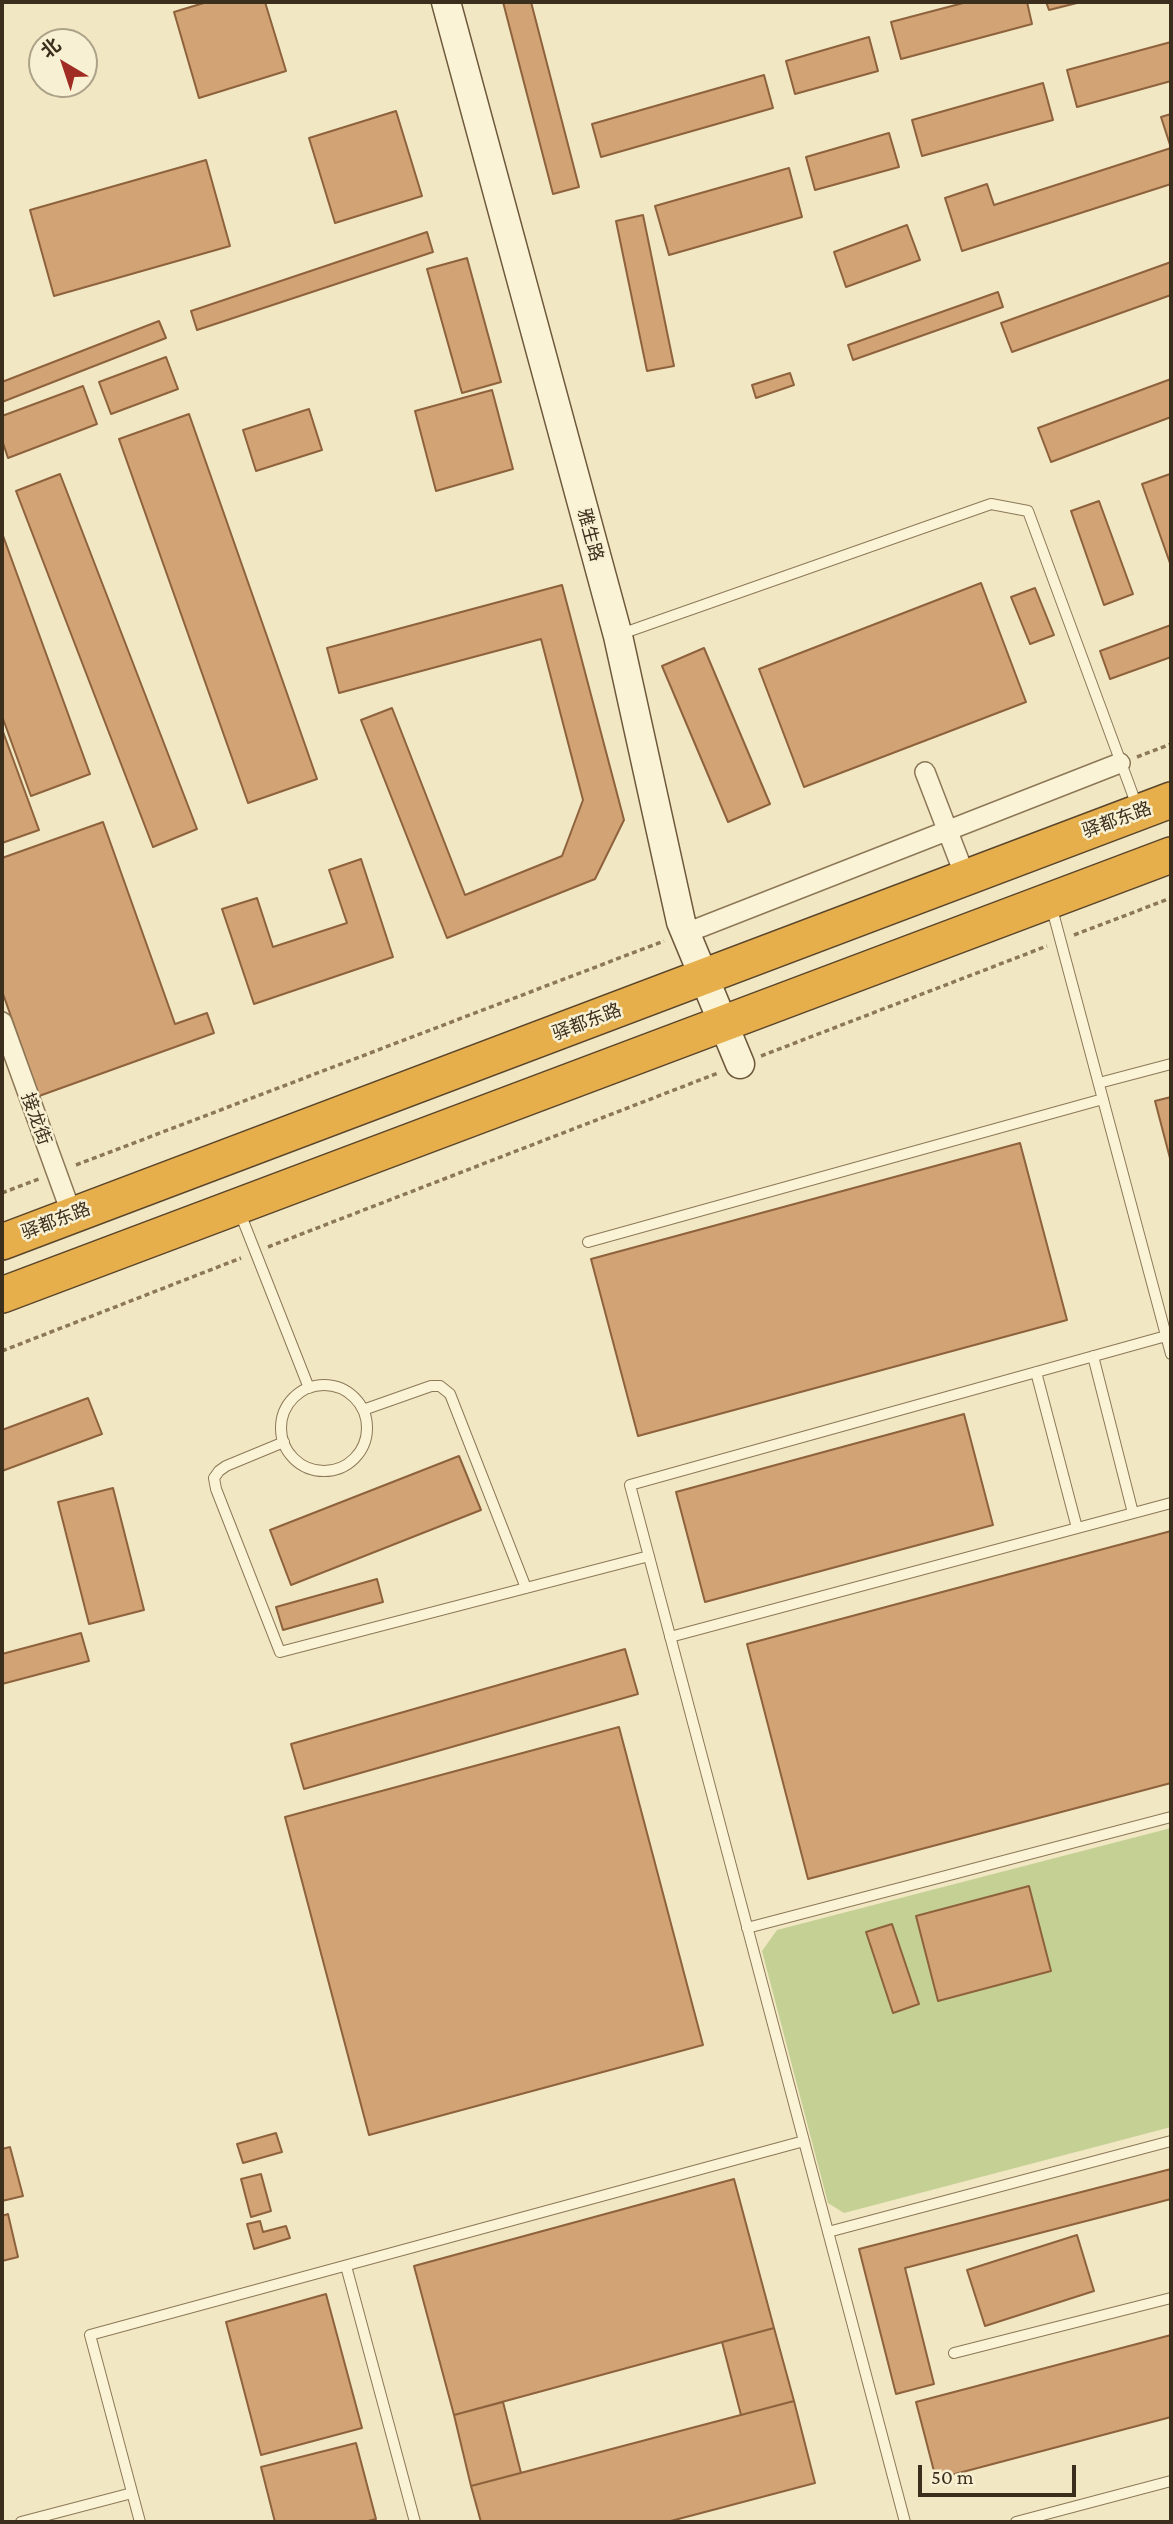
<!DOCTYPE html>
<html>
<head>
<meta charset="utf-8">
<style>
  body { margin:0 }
  #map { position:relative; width:1173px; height:2524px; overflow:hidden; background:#f1e7c2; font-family:"Crimson Pro","Noto Sans SC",serif }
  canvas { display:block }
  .frame { position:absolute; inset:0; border:4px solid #3b2e1d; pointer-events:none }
  .north { position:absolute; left:28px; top:28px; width:70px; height:70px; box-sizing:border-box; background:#f8f0d2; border:2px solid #aca28a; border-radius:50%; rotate:321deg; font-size:19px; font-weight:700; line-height:28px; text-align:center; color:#3b2e1d }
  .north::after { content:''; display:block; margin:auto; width:24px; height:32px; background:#a02c23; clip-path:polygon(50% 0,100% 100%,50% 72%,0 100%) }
  .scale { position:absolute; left:918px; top:2465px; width:158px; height:32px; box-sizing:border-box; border:4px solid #3b2e1d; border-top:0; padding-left:9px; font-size:21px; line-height:24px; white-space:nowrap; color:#3b2e1d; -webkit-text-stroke:5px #f8f0d2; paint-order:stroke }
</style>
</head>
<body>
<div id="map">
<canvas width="1173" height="2524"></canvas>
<div class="frame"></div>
<div class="north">北</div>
<div class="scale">50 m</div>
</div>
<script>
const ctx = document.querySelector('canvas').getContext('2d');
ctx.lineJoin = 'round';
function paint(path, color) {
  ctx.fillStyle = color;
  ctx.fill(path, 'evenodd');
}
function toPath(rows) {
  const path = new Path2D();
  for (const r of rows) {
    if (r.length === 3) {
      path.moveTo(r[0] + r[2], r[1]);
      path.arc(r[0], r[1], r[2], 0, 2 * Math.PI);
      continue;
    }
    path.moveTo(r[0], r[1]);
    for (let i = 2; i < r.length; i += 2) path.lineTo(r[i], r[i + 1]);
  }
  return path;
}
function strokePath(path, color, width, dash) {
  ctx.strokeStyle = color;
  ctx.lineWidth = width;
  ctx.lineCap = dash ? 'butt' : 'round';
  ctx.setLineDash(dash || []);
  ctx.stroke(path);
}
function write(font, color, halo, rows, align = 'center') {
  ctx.font = font + ' "Crimson Pro","Noto Sans SC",serif';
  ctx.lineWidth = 5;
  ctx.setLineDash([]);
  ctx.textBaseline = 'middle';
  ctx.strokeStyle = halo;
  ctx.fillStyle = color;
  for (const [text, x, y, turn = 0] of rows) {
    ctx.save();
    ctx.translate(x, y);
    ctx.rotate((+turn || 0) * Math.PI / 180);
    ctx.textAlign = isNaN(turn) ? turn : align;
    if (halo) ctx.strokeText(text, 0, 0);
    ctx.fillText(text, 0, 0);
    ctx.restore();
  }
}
const green = toPath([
  [1171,1828,1171,2127,844,2213,828,2203,762,1951,777,1930]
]);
const building = toPath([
  [207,2,265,2,286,71,199,98,174,12,207,2],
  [503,2,531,2,579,187,553,194,503,2],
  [967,2,1027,2,1032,24,901,59,891,22,967,2],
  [1046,2,1081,2,1049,10,1046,2],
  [869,37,878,71,795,94,786,61,869,37],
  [1171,42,1171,81,1077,107,1067,70,1171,42],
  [764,75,773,108,601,157,592,124,764,75],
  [1043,83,1053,120,922,156,912,120,1043,83],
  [396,111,422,196,335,223,309,138,396,111],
  [1171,114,1171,184,962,251,945,198,987,184,994,205,1171,148,1161,117,1171,114],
  [889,133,899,167,815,190,806,157,889,133],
  [206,160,230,246,54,296,30,210,206,160],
  [789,168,802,217,669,255,655,206,789,168],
  [643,215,674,366,647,371,616,221,643,215],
  [907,225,920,260,846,287,834,252,907,225],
  [427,232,433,252,197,330,191,311,427,232],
  [467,258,501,382,462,393,427,269,467,258],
  [1171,262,1171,295,1012,352,1001,323,1171,262],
  [998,292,1003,307,853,360,848,345,998,292],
  [159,321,166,338,2,402,2,382,159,321],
  [166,357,178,389,111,414,99,382,166,357],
  [790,373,794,385,756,398,752,385,790,373],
  [1171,379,1171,417,1051,462,1038,428,1171,379],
  [83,386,97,424,8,458,2,440,2,416,83,386],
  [492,390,513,469,436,491,415,411,492,390],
  [309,409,322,450,256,471,243,430,309,409],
  [189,414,317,779,248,803,119,439,189,414],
  [60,474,197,829,153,847,16,491,60,474],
  [1170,474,1171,476,1171,566,1142,484,1170,474],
  [1099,501,1133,594,1104,605,1071,511,1099,501],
  [2,533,90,774,31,796,2,716,2,533],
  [981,583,1026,702,804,787,759,669,981,583],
  [562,585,624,820,595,879,447,938,361,720,392,708,465,895,562,856,583,800,541,639,339,693,327,648,562,585],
  [1035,588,1054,635,1030,644,1011,597,1035,588],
  [1171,625,1171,657,1110,679,1100,651,1171,625],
  [704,648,770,804,728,822,662,666,704,648],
  [2,729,39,830,2,843,2,729],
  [103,822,175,1024,207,1013,214,1033,39,1096,2,991,2,858,103,822],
  [361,859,393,957,254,1004,222,909,257,898,273,947,347,923,329,870,361,859],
  [1171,1097,1171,1162,1155,1101,1171,1097],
  [1020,1143,1067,1320,638,1436,591,1259,1020,1143],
  [88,1398,102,1434,2,1471,2,1430,88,1398],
  [964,1414,993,1525,705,1602,676,1492,964,1414],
  [459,1456,481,1510,291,1585,270,1530,459,1456],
  [113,1488,144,1610,89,1624,58,1502,113,1488],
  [1171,1531,1171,1783,808,1879,747,1644,1171,1531],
  [377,1579,383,1602,283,1630,276,1607,377,1579],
  [81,1633,89,1661,2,1684,2,1654,81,1633],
  [625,1649,638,1694,304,1789,291,1744,625,1649],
  [619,1727,703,2045,369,2135,285,1817,619,1727],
  [1029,1886,1051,1971,938,2001,916,1916,1029,1886],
  [892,1924,919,2004,893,2013,866,1932,892,1924],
  [276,2133,282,2152,243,2163,237,2144,276,2133],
  [10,2147,23,2196,2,2201,2,2149,10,2147],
  [1171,2169,1171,2199,905,2268,934,2384,896,2394,859,2249,1171,2169],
  [261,2174,271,2211,251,2217,241,2179,261,2174],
  [734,2179,774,2328,454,2415,414,2266,734,2179],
  [8,2214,18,2257,2,2261,2,2216,8,2214],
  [260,2221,263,2232,286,2226,290,2238,254,2249,247,2224,260,2221],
  [1077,2235,1094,2291,985,2326,967,2270,1077,2235],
  [326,2294,362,2428,261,2455,226,2322,326,2294],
  [774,2328,794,2401,741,2415,722,2342,774,2328],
  [1171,2335,1171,2417,936,2479,916,2402,1171,2335],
  [794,2401,815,2483,667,2522,481,2522,471,2486,794,2401],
  [503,2402,521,2473,471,2486,454,2415,503,2402],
  [356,2443,376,2519,364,2522,275,2522,261,2467,356,2443]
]);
const path = toPath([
  [1137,757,1171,744],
  [1074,935,1171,898],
  [761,1056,1047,946],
  [76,1165,664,941],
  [2,1193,39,1179],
  [268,1247,718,1073],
  [2,1351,241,1258]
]);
const lane = toPath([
  [621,634,991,504,1028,511,1137,806],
  [1051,905,1171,1354],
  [1099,1083,1171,1064],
  [240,1213,309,1388],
  [588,1242,1103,1099],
  [1093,1356,1133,1513],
  [1036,1372,1077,1528],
  [324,1428,43],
  [363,1410,431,1386,440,1386,450,1394,526,1588],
  [284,1442,226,1466,219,1471,214,1478,216,1489,280,1652,649,1556],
  [670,1637,1171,1503],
  [747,1928,1171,1817],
  [828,2232,1171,2141],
  [346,2266,415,2522],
  [954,2353,1171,2298],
  [21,2522,132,2493],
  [140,2522,90,2335,804,2141],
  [905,2522,630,1485,1166,1336],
  [1016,2522,1171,2481]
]);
const street = toPath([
  [925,772,965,876],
  [686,933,1120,763],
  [2,1022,72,1215]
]);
const secondary = toPath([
  [446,2,618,636,681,922,740,1064]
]);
const highway = toPath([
  [2,1242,1171,800],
  [2,1295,1171,855]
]);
const streetNames = [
  ["雅生路",590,535,75],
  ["驿都东路",1117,820,-20],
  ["驿都东路",587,1022,-21],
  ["接龙街",36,1119,70],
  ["驿都东路",56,1221,-21]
];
paint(green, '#c5d095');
paint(building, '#d2a375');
strokePath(building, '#8d623c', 2);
strokePath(lane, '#8c7857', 12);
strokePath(street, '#8c7857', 22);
strokePath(secondary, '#6e583b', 31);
strokePath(highway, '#5a452c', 38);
strokePath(path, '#8c7857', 3.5, [5, 3.5]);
strokePath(lane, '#fbf3d6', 10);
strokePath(street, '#fbf3d6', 19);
strokePath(secondary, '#fbf3d6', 28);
strokePath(highway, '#e6af4c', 35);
write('18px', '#3b2e1d', '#f8f0d2', streetNames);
</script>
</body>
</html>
